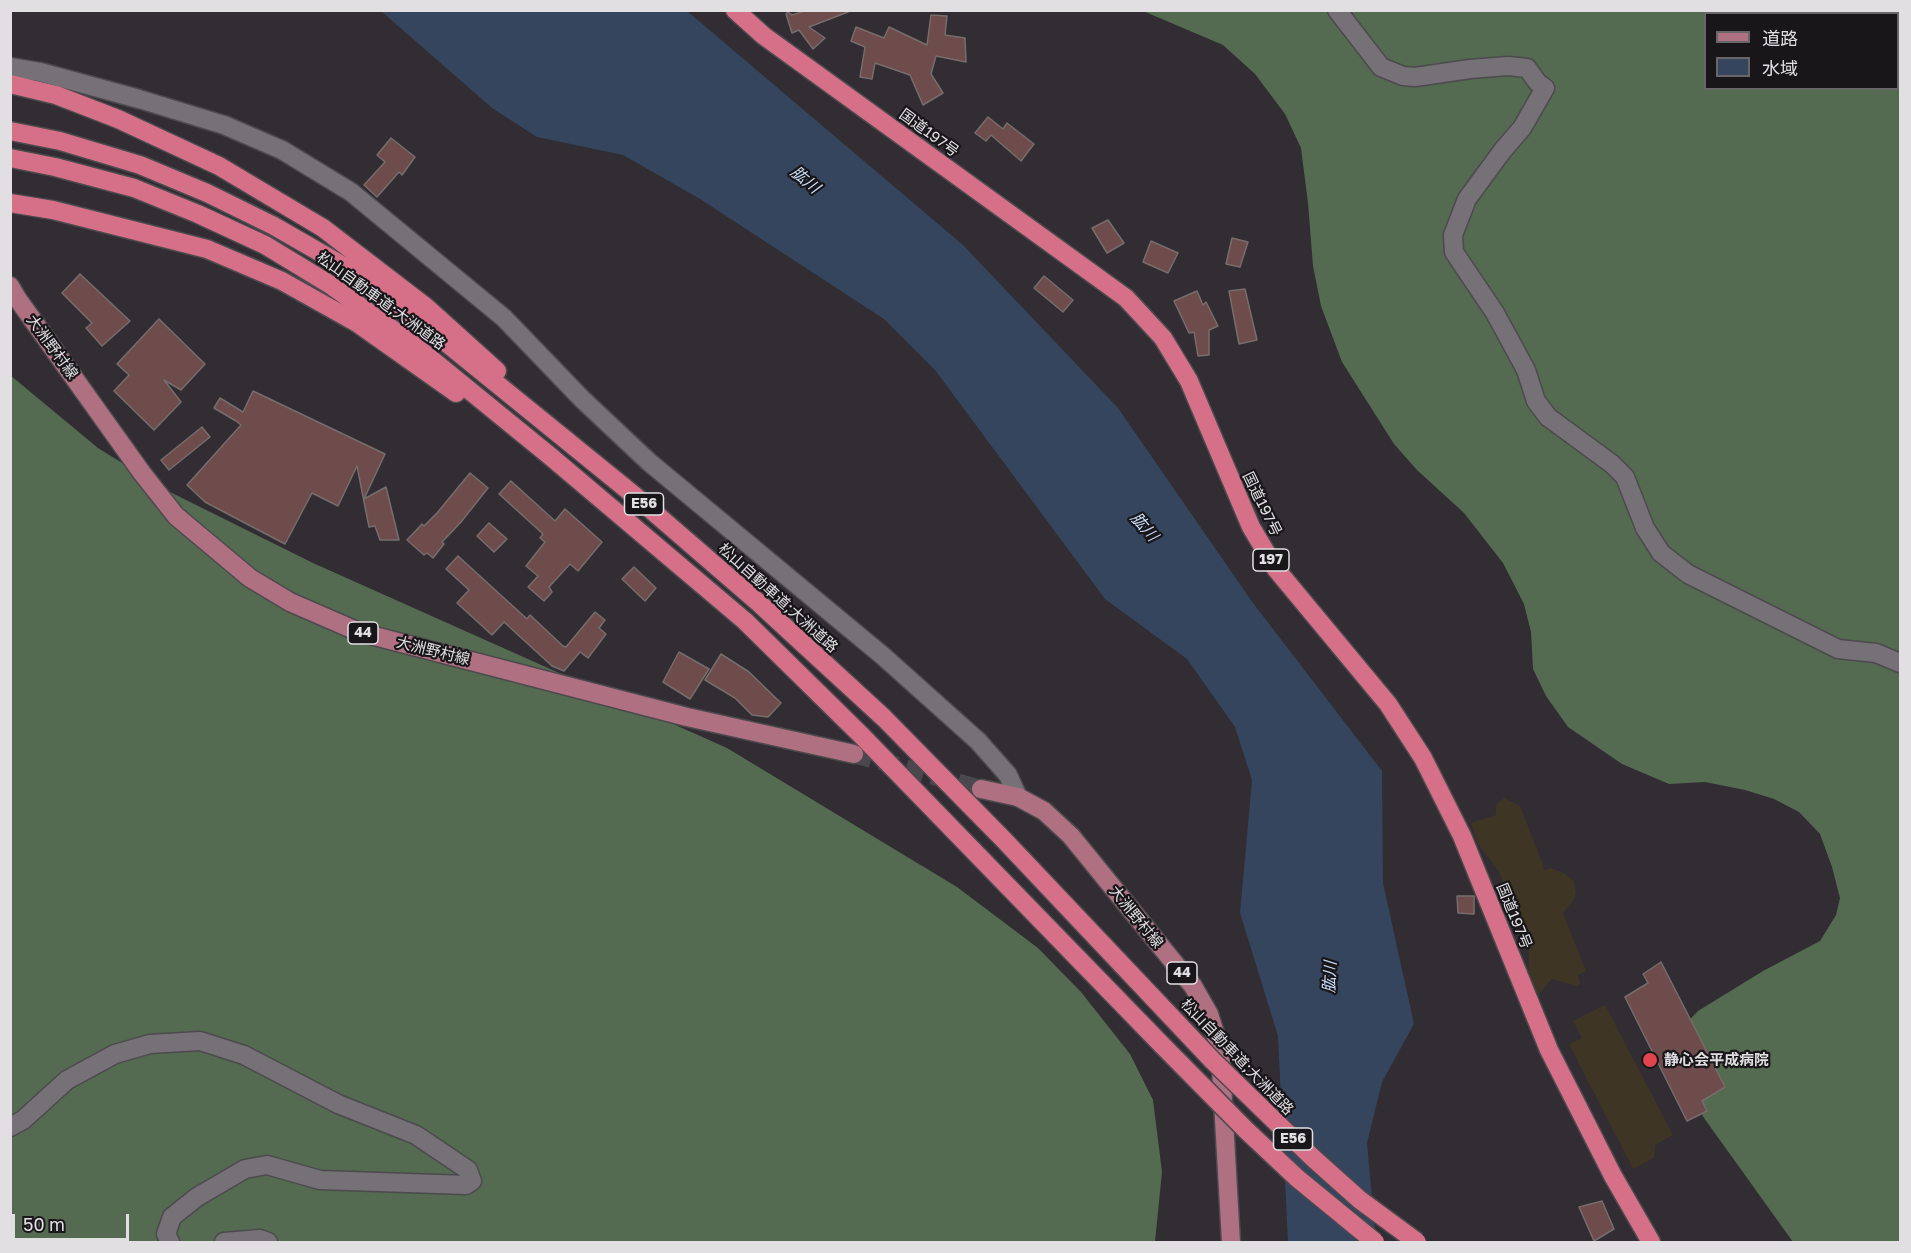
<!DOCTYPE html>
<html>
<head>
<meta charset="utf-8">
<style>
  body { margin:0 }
  #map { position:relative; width:1911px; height:1253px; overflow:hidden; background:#312d33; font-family:"Golos Text","Noto Sans JP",sans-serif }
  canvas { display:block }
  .frame { position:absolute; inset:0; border:12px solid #e1dfe2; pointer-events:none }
  .legend { position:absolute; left:1704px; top:12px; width:195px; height:78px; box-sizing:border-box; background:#181619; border:2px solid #686669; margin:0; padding:8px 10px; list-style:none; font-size:18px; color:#e1dfe2 }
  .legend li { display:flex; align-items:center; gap:12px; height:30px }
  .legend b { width:30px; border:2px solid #686669 }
  .scale { position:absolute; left:12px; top:1214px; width:117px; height:27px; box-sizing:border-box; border:3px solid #e1dfe2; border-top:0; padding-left:8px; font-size:18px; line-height:21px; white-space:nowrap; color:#e1dfe2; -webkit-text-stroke:4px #181619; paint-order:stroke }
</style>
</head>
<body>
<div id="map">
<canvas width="1911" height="1253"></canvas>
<div class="frame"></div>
<ul class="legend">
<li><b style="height:8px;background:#af7081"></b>道路</li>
<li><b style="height:16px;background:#34455d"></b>水域</li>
</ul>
<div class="scale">50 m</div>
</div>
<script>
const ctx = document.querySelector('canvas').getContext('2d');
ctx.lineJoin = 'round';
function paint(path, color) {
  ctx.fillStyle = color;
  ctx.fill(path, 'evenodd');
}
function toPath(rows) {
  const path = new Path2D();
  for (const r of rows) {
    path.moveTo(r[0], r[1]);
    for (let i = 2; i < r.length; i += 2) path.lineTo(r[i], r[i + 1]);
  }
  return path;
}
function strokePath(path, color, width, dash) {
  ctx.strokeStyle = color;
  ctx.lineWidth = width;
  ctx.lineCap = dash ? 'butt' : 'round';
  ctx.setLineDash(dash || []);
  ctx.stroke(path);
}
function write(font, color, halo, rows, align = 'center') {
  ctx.font = font + ' "Golos Text","Noto Sans JP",sans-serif';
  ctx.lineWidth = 4.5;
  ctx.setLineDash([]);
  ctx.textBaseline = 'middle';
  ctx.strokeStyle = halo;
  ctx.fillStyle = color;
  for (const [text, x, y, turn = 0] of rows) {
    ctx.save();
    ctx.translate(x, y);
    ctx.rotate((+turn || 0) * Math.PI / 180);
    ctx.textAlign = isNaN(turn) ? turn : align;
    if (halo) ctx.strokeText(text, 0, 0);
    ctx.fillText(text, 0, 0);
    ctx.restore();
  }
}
const medical = toPath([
  [1504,798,1520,806,1545,870,1551,868,1564,873,1574,881,1576,893,1572,902,1563,913,1586,971,1578,975,1580,984,1577,986,1552,979,1538,995,1529,973,1529,942,1526,931,1513,915,1500,873,1478,844,1471,823,1496,815,1496,805],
  [1605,1005,1673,1135,1655,1145,1654,1158,1633,1169,1569,1044,1582,1038,1573,1021]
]);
const forest = toPath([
  [1143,11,1900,11,1900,1242,1793,1242,1704,1118,1680,1075,1677,1033,1698,1011,1763,971,1820,941,1836,915,1840,898,1832,867,1820,834,1799,812,1774,799,1745,790,1705,782,1669,784,1622,764,1568,727,1546,696,1533,669,1531,632,1524,604,1503,563,1464,513,1417,470,1394,444,1342,362,1321,306,1313,266,1308,203,1301,148,1285,114,1255,74,1223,45],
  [1706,14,1898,14,1898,88,1706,88],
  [10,375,98,448,166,490,313,563,727,748,957,887,1038,948,1081,992,1130,1054,1153,1100,1162,1172,1155,1242,11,1242]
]);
const water = toPath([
  [381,11,687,11,963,245,1118,408,1253,603,1382,771,1383,883,1414,1024,1382,1082,1367,1143,1376,1242,1288,1242,1278,1036,1240,913,1252,780,1235,727,1187,659,1105,599,935,370,884,319,700,199,623,155,537,137,492,108]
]);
const building = toPath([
  [807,10,848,10,848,12,809,27,825,38,813,49,799,30,792,33,786,14,788,12,792,15,807,10],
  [931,15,947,16,945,35,965,38,966,62,936,56,931,74,943,93,923,105,910,75,875,63,872,79,860,77,865,47,851,41,856,27,884,38,889,27,927,45,931,15],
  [988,117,1003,129,1007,123,1034,144,1021,161,991,135,986,141,975,133,988,117],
  [391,138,415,157,402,175,399,172,377,197,364,185,385,162,377,155,391,138],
  [1108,220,1124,243,1107,253,1092,228,1108,220],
  [1232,238,1248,242,1240,267,1226,264,1232,238],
  [1151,241,1178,253,1168,273,1143,262,1151,241],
  [80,274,130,321,102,346,86,328,92,323,62,293,80,274],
  [1044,276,1073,300,1063,312,1034,288,1044,276],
  [1245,289,1257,340,1239,344,1229,291,1245,289],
  [1197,291,1203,305,1206,302,1218,326,1209,330,1209,355,1198,356,1194,332,1189,333,1174,301,1197,291],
  [159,319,205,364,181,390,164,380,181,402,154,430,114,391,129,375,117,364,159,319],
  [253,391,385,454,364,499,386,487,399,540,380,540,375,526,369,527,357,466,338,506,312,493,285,544,205,502,187,485,241,425,236,421,214,408,220,398,243,412,253,391],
  [202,427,210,437,169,470,161,460,202,427],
  [470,473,488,488,461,522,442,542,444,544,433,558,427,553,424,555,407,540,422,524,424,526,437,513,470,473],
  [511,481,555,521,565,509,602,542,578,571,570,564,549,587,552,592,544,601,528,587,538,576,526,566,545,542,540,538,543,534,499,494,511,481],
  [489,523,507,539,494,552,477,536,489,523],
  [458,556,527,619,530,615,563,646,566,647,595,612,605,620,599,628,606,634,588,658,580,652,564,671,552,666,504,622,492,635,457,603,469,590,446,569,458,556],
  [634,567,656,588,645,601,622,579,634,567],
  [679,652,709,669,690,699,663,682,679,652],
  [721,654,749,672,781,703,768,717,752,715,735,698,705,680,721,654],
  [1457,896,1474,896,1474,914,1458,913,1457,896],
  [1661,962,1725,1087,1702,1101,1707,1111,1687,1121,1625,997,1648,983,1643,974,1661,962],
  [1602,1201,1614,1229,1594,1241,1579,1207,1602,1201]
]);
const primaryTunnel = toPath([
  [854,754,981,789]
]);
const street = toPath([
  [1337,10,1381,67,1403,76,1415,77,1470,69,1508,66,1527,68,1538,83,1545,88,1522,128,1503,150,1467,199,1453,235,1454,252,1495,313,1526,370,1536,401,1548,417,1612,464,1625,477,1645,528,1661,553,1688,574,1838,649,1876,653,1900,663],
  [10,67,40,72,139,99,224,125,282,150,351,192,504,318,582,399,649,462,883,656,978,741,1008,775,1018,797],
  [10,1127,23,1120,67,1080,115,1054,150,1044,200,1041,244,1055,338,1104,416,1135,468,1170,472,1181,466,1185,320,1180,267,1165,245,1169,197,1197,172,1217,166,1234,170,1242],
  [224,1242,260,1239,268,1242]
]);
const primary = toPath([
  [10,286,17,298,142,473,176,516,250,578,290,602,359,632,687,717,854,754],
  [981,789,1018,797,1044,811,1071,836,1193,986,1209,1014,1220,1049,1231,1242]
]);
const highway = toPath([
  [735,10,764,36,1126,298,1163,338,1189,381,1251,527,1276,569,1388,704,1423,758,1462,836,1549,1050,1613,1176,1651,1242],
  [10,84,56,95,118,119,219,166,323,228,426,307,497,371],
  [10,131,60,141,140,165,207,193,274,226,340,264,396,302,635,496,760,604,884,718,1004,840,1178,1024],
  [10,158,55,167,134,188,198,214,265,245,329,284,409,341,550,456,745,621,862,736,1162,1045],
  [10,203,53,210,207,249,282,281,357,323,456,393]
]);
const highwayBridge = toPath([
  [1178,1024,1212,1060,1313,1158,1360,1200,1417,1242],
  [1162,1045,1246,1130,1297,1178,1375,1242]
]);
const markers = [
  [1650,1060,8,"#e0444e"]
];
const shields = [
  [644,504,39],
  [1271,560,36],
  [363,633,30],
  [1182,973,30],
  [1293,1139,39]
];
const shieldNames = [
  ["E56",644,504],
  ["197",1271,560],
  ["44",363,633],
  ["44",1182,973],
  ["E56",1293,1139]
];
const streetNames = [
  ["国道197号",929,133,36],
  ["松山自動車道;大洲道路",381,301,36],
  ["大洲野村線",52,347,54],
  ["国道197号",1262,504,64],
  ["松山自動車道;大洲道路",778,598,42],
  ["大洲野村線",433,651,14],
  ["国道197号",1514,916,68],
  ["大洲野村線",1136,917,51],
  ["松山自動車道;大洲道路",1237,1057,46]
];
const poiNames = [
  ["静心会平成病院",1664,1060]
];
const waterNames = [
  ["肱川",805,180,39],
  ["肱川",1144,527,49],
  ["肱川",1330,977,-87]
];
paint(medical, '#3f3525');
paint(forest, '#546a51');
paint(water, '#34455d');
paint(building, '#6e4c4b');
strokePath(building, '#766d6c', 1.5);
strokePath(primaryTunnel, '#4b484d', 18, [18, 9]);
strokePath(street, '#4d4a4e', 21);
strokePath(primary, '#4d4a4e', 21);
strokePath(highway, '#4d4a4e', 21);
strokePath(street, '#757177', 18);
strokePath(primary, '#af7081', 18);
strokePath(highway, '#d67088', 18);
strokePath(highwayBridge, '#4d4a4e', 21, []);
strokePath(highwayBridge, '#d67088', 18);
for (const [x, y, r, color] of markers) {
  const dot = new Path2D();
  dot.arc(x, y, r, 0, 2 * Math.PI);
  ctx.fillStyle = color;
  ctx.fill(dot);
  strokePath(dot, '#181619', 2);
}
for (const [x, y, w] of shields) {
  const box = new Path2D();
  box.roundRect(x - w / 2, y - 11, w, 22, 4.5);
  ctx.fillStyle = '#181619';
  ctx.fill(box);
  strokePath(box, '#e1dfe2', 1.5);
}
write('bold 14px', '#e1dfe2', null, shieldNames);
write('15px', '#e1dfe2', '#181619', streetNames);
write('bold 15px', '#e1dfe2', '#181619', poiNames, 'left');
write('italic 16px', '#c9defb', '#181619', waterNames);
</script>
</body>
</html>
